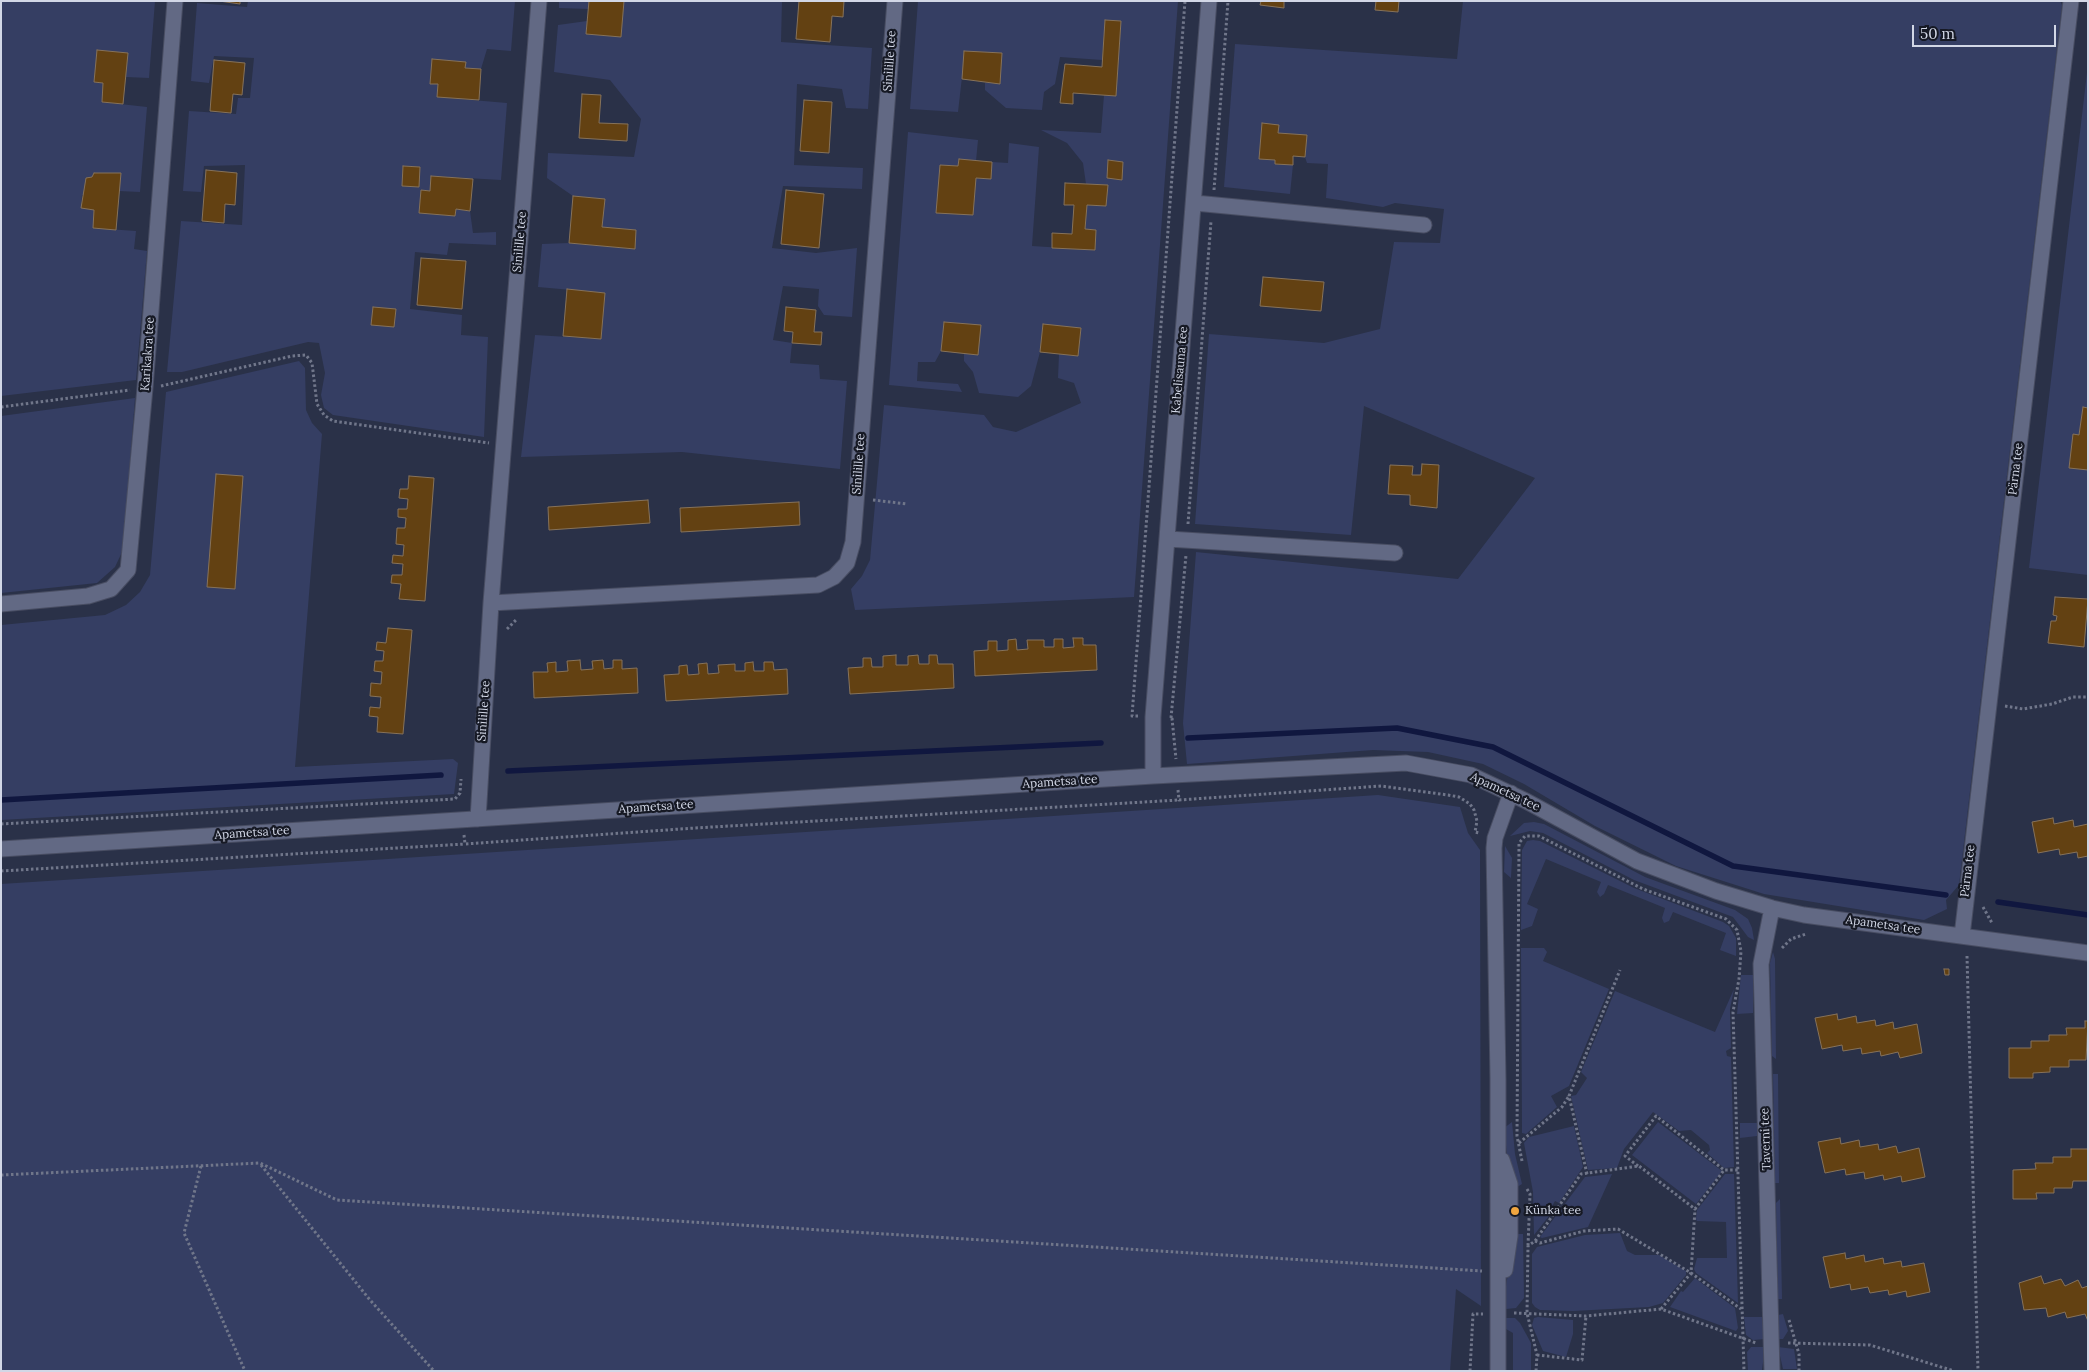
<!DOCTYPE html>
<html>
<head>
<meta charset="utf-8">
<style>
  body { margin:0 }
  #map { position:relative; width:2089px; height:1372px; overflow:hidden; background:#2a3148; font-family:Lora,serif }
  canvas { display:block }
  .frame { position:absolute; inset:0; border:2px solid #d2d7e6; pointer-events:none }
  .scale { position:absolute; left:1912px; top:25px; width:144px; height:22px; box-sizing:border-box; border:2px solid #d2d7e6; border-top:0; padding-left:6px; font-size:15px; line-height:18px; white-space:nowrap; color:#d2d7e6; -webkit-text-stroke:4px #161924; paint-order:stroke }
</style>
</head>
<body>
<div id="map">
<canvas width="2089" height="1372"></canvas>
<div class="frame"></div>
<div class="scale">50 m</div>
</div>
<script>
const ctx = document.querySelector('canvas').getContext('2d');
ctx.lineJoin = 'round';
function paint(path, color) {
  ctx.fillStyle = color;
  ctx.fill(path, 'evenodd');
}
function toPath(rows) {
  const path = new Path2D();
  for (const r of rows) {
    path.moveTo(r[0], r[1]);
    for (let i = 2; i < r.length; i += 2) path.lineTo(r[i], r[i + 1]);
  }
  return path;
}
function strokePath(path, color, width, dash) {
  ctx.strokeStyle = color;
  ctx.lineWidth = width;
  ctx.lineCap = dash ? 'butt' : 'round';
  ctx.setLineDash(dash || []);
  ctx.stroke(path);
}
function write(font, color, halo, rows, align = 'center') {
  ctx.font = font + ' Lora,serif';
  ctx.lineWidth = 4.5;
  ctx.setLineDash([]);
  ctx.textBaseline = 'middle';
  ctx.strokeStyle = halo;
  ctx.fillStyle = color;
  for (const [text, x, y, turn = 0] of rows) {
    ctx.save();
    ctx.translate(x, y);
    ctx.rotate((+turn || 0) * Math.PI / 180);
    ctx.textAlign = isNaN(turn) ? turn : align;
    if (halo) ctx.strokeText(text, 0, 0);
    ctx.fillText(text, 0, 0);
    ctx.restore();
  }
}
const green = toPath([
  [1,1,155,1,149,78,126,77,128,53,97,51,94,82,103,83,102,102,147,107,140,192,119,191,105,173,94,173,85,195,82,195,81,208,94,210,93,228,136,231,134,249,147,251,136,380,1,396],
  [248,1,515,1,511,51,487,49,481,69,465,68,465,62,432,60,430,83,438,84,437,97,507,103,504,142,501,180,432,176,430,191,421,190,419,213,455,216,456,209,470,211,473,233,496,232,496,245,449,243,447,255,415,252,410,309,462,315,461,335,488,337,484,437,333,415,324,408,321,395,325,373,319,343,308,342,182,372,167,372,181,221,242,225,245,165,204,166,201,192,183,191,189,111,236,114,238,98,250,98,254,58,214,56,209,83,191,81,197,3,247,7],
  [403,166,420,167,418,187,402,186],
  [559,1,589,1,588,9,559,8],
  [624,1,782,1,781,42,872,48,868,109,846,108,842,89,797,84,794,165,863,168,862,189,783,186,772,248,816,253,857,248,852,317,824,315,818,306,819,289,783,286,773,340,792,343,790,363,819,365,820,379,847,381,840,469,682,452,521,457,535,335,601,339,605,293,538,287,542,244,569,243,634,249,636,230,602,227,604,199,573,196,547,178,548,153,634,157,641,119,610,80,554,72,558,25,587,21,586,34,621,37],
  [918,1,1178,1,1134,597,855,610,851,589,862,576,870,560,884,405,984,415,993,427,1016,432,1081,403,1074,383,1058,378,1059,354,1078,356,1081,328,1043,324,1040,352,1031,386,1018,397,979,393,973,372,964,361,964,353,981,326,944,322,941,351,935,362,918,362,917,381,958,384,962,392,889,385,908,132,978,140,976,161,959,160,958,166,940,165,936,212,976,178,991,179,992,162,1008,163,1009,143,1039,147,1032,246,1095,250,1096,230,1085,229,1087,205,1106,206,1107,185,1086,184,1083,163,1067,143,1041,130,1101,133,1104,95,1116,96,1121,21,1105,20,1102,60,1060,57,1055,84,1044,92,1042,110,1006,108,985,90,985,83,1000,83,1002,53,965,51,958,112,910,109],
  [1108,160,1123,162,1122,180,1107,178],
  [1463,1,2060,1,2062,5,1959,885,1946,900,1947,909,1924,920,1764,894,1676,866,1595,826,1524,784,1483,764,1428,752,1373,750,1187,764,1183,723,1196,552,1458,579,1535,478,1364,406,1351,535,1195,524,1209,334,1324,343,1380,329,1394,242,1440,243,1444,209,1395,203,1383,207,1326,198,1328,164,1307,163,1305,157,1306,135,1278,133,1279,125,1262,124,1259,159,1275,160,1275,164,1293,165,1290,194,1224,187,1235,44,1457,59],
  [2088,64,2088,575,2029,568],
  [299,361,305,368,306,410,312,423,322,434,295,767,453,759,458,763,454,794,1,820,1,625,105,615,126,605,140,592,150,575,166,392],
  [135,398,123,550,115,567,97,583,1,593,1,416],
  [1378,795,1460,807,1468,833,1480,850,1481,1306,1456,1289,1450,1371,1,1371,1,884],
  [1534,822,1544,824,1645,877,1735,910,1748,919,1752,928,1754,940,1748,937,1733,917,1634,880,1543,833,1530,831,1510,836,1524,823],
  [1533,840,1540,841,1634,888,1723,922,1729,926,1736,938,1736,956,1720,950,1726,933,1673,912,1669,921,1664,923,1662,918,1665,908,1608,885,1604,894,1600,897,1597,892,1601,882,1546,859,1527,904,1538,909,1532,926,1521,930,1522,850,1527,841],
  [1505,846,1512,858,1511,878,1504,872],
  [1521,948,1544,948,1547,952,1543,961,1609,989,1569,1086,1551,1096,1557,1107,1526,1134,1522,1133,1522,1128],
  [1773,952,1775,959,1776,1059,1772,1056,1770,963],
  [1741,975,1753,975,1753,1013,1737,1014],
  [1734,989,1730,1009,1731,1048,1726,1051,1727,1056,1731,1057,1734,1167,1724,1168,1707,1153,1710,1150,1709,1145,1691,1130,1679,1131,1653,1112,1624,1149,1617,1168,1588,1170,1571,1096,1576,1095,1587,1078,1581,1072,1615,991,1715,1032],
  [1773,1074,1778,1074,1779,1183,1775,1183],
  [1512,1122,1515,1154,1522,1184,1514,1189,1507,1154,1504,1128],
  [1658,1122,1722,1171,1696,1204,1632,1155],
  [1740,1123,1757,1123,1757,1136,1740,1138],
  [1574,1126,1583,1167,1559,1203,1555,1201,1547,1215,1549,1216,1534,1235,1533,1192,1524,1143,1529,1137],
  [1612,1174,1588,1227,1542,1238,1540,1237,1585,1177],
  [1725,1174,1734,1174,1738,1303,1696,1273,1694,1269,1697,1258,1727,1258,1726,1222,1697,1221,1696,1219,1697,1210],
  [1780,1199,1782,1299,1778,1299,1776,1203],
  [1620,1233,1627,1251,1635,1255,1659,1255,1686,1271,1686,1275,1663,1303,1649,1307,1573,1311,1540,1310,1535,1307,1532,1303,1532,1254,1537,1247,1585,1235],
  [1514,1234,1523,1234,1524,1298,1516,1308,1506,1309,1506,1286],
  [1695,1278,1735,1308,1738,1328,1736,1331,1670,1307,1681,1291,1683,1292],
  [1783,1314,1788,1331,1783,1339,1778,1339,1778,1315],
  [1538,1317,1573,1320,1573,1334,1566,1357,1543,1351,1532,1325,1534,1318],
  [1744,1317,1762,1317,1765,1339,1753,1340,1746,1335],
  [1506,1318,1515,1318,1520,1323,1531,1343,1531,1371,1513,1371,1513,1333,1506,1329],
  [1751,1347,1765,1347,1762,1370,1748,1370,1747,1352],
  [1778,1347,1794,1349,1797,1369,1783,1369]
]);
const stream = toPath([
  [1188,738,1397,728,1493,747,1733,866,1946,895],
  [508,771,1101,743],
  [1,800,441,775],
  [1998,902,2088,915]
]);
const building = toPath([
  [219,1,240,1,240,4,219,1],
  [589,1,624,1,621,37,586,34,589,1],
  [799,1,844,1,843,17,832,16,830,42,796,39,799,1],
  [1261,1,1284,1,1284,8,1260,5,1261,1],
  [1376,1,1399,1,1398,12,1375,10,1376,1],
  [1105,20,1121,21,1116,96,1073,93,1073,104,1060,103,1065,64,1102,67,1105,20],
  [97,50,128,53,123,104,102,102,103,83,94,82,97,50],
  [964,51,1002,53,1000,84,962,79,964,51],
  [432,59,466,62,465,68,481,69,479,100,437,97,438,84,430,84,432,59],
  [214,60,245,63,242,95,233,94,231,113,210,111,214,60],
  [582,94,601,95,599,123,628,124,627,141,579,138,582,94],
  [804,100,832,102,829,153,800,151,804,100],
  [1262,123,1279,125,1278,133,1307,135,1305,157,1293,156,1293,165,1275,164,1275,160,1259,159,1262,123],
  [959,159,992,162,991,179,976,178,973,215,936,213,940,165,958,166,959,159],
  [1108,160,1123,162,1122,180,1107,178,1108,160],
  [403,166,420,167,419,187,402,186,403,166],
  [206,170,237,173,235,205,225,204,224,223,202,221,206,170],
  [94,173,121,173,116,230,93,228,94,210,81,208,86,178,92,177,94,173],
  [431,176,473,179,470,211,456,209,455,216,419,213,421,190,430,191,431,176],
  [1065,183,1108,185,1106,206,1087,205,1085,229,1096,230,1095,250,1052,248,1052,233,1072,234,1074,205,1064,205,1065,183],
  [786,190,824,194,819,248,781,244,786,190],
  [573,196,605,199,602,227,636,230,635,249,569,243,573,196],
  [421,258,466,261,462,309,417,305,421,258],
  [1263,277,1324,282,1321,311,1260,306,1263,277],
  [567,289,605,293,601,339,563,336,567,289],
  [373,307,396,309,394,327,371,325,373,307],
  [786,307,816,310,814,332,822,332,821,345,792,343,793,332,784,331,786,307],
  [944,322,981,325,978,355,941,351,944,322],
  [1043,324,1081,328,1078,356,1040,352,1043,324],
  [2083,407,2088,408,2088,470,2069,468,2073,434,2079,435,2083,407],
  [1422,464,1439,465,1437,508,1410,505,1410,495,1388,494,1390,465,1413,466,1412,475,1421,475,1422,464],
  [216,474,243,476,235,589,207,587,216,474],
  [409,476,434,478,425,601,399,599,401,584,391,583,392,575,402,575,403,564,392,563,393,555,403,556,404,545,396,544,397,528,405,528,406,518,398,517,398,509,407,509,408,499,399,498,400,489,408,489,409,476],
  [648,500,650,523,549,530,548,507,648,500],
  [799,502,800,525,681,532,680,508,799,502],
  [2055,597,2088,599,2084,647,2048,643,2051,621,2056,621,2057,616,2053,615,2055,597],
  [388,628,412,630,403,734,377,732,378,717,369,716,370,707,380,708,381,697,370,696,371,683,381,684,382,672,374,671,375,661,383,661,384,651,376,650,377,642,386,643,388,628],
  [1073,638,1083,638,1083,645,1096,645,1097,670,975,676,974,651,988,650,988,641,997,641,997,651,1008,650,1008,640,1016,639,1017,650,1028,649,1027,640,1044,640,1044,647,1054,647,1054,639,1063,639,1063,648,1074,647,1073,638],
  [896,655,896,665,908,665,908,656,918,655,919,664,929,664,929,655,937,655,938,664,953,664,954,688,850,694,848,668,863,667,863,658,871,658,872,667,883,667,883,656,896,655],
  [580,660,581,670,593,669,592,661,603,660,604,669,613,668,613,660,622,660,622,669,637,668,638,693,534,698,533,672,548,672,547,663,556,662,556,672,568,671,567,661,580,660],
  [753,662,754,671,764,671,764,662,773,662,774,670,787,669,788,694,666,701,664,675,679,674,679,666,687,665,688,675,699,674,698,664,707,663,708,674,719,673,718,665,735,664,735,671,745,671,745,663,753,662],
  [2053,818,2054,824,2073,820,2074,827,2088,824,2088,856,2078,858,2077,852,2060,855,2059,849,2038,853,2032,822,2053,818],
  [1944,969,1949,969,1949,975,1945,975,1944,969],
  [1837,1014,1838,1020,1856,1016,1857,1023,1875,1020,1876,1026,1893,1022,1894,1029,1917,1024,1922,1053,1900,1058,1898,1052,1881,1056,1880,1051,1862,1054,1861,1048,1843,1051,1842,1045,1822,1049,1815,1018,1837,1014],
  [2085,1021,2088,1021,2086,1060,2069,1060,2069,1067,2050,1067,2050,1072,2033,1073,2033,1078,2009,1078,2009,1048,2031,1048,2031,1041,2049,1041,2049,1035,2067,1035,2066,1028,2085,1028,2085,1021],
  [1840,1138,1841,1144,1859,1140,1860,1147,1878,1144,1879,1150,1896,1146,1898,1153,1919,1148,1925,1177,1902,1182,1901,1176,1884,1180,1883,1175,1865,1179,1864,1172,1846,1175,1845,1169,1825,1173,1818,1142,1840,1138],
  [2071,1149,2088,1149,2088,1181,2073,1181,2072,1188,2054,1188,2054,1193,2036,1193,2037,1199,2013,1199,2013,1170,2036,1169,2035,1163,2053,1163,2053,1157,2071,1157,2071,1149],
  [1845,1253,1846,1259,1864,1255,1865,1262,1883,1258,1884,1264,1901,1261,1902,1267,1924,1263,1930,1292,1907,1297,1906,1291,1889,1295,1888,1290,1870,1293,1868,1287,1851,1290,1850,1284,1830,1288,1823,1257,1845,1253],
  [2041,1276,2044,1284,2061,1279,2065,1286,2078,1280,2082,1288,2088,1286,2088,1321,2085,1314,2067,1318,2065,1312,2048,1317,2046,1308,2024,1310,2019,1283,2041,1276]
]);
const path = toPath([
  [1214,190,1228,1],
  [161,386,292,356,306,355,312,363,317,404,324,415,333,421,489,443],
  [1,407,130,390],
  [873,500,907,504],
  [1188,524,1211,221],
  [507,629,517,619],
  [2005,706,2023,709,2052,704,2073,697,2088,697],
  [1138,716,1132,716,1185,1],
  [1171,718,1186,555],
  [1172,718,1176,759],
  [1178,790,1179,800,1381,786,1448,795,1459,797,1470,804,1474,810,1477,821,1475,832,1479,833],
  [1,824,455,799,460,793,461,779],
  [464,835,465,844,695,828,1179,800],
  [1,871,465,844],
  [1983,907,1992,923],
  [1782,948,1791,939,1806,934],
  [1967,956,1978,1371],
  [1519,1143,1562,1107,1569,1096],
  [1522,1161,1517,1136,1519,843,1525,836,1539,836,1643,889,1726,919,1737,930,1741,951,1739,979,1733,1012,1744,1371],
  [261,1165,370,1300,434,1371],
  [201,1166,184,1233,245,1371],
  [1638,1166,1625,1156,1656,1116,1724,1170],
  [1587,1174,1569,1096,1620,970],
  [1,1175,260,1163,337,1200,1482,1271],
  [1527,1189,1530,1194,1528,1246],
  [1535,1241,1540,1243,1584,1231,1618,1229,1691,1273,1741,1309],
  [1661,1309,1691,1273,1695,1209],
  [1514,1313,1586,1316,1661,1309,1756,1343],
  [1789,1320,1799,1354,1799,1371],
  [1788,1343,1870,1345,1954,1371],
  [1537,1355,1582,1360,1586,1316],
  [1470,1371,1473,1314,1483,1314],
  [1536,1371,1537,1355,1527,1313,1528,1246,1535,1241,1581,1174,1639,1166,1695,1209,1724,1170,1739,1170]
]);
const minor = toPath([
  [539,1,491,603,818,585,834,577,847,563,853,542,895,1],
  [1195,203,1424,225],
  [1168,539,1395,553],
  [1,604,88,596,111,589,128,570,145,388,175,1],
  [1153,776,1153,717,1209,1],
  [478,819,491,603],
  [1,849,1153,776,1406,763,1471,775,1526,801,1637,861,1716,891,1772,908,1804,915,2088,953],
  [1962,936,2071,1],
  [1502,1160,1510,1184,1510,1236,1505,1270],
  [1498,1371,1498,1079,1494,848,1495,838,1511,793],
  [1772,1371,1761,964,1772,908]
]);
const markers = [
  [1515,1211,5,"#f1a63f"]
];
const streetNames = [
  ["Sinilille tee",890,61,-86],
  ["Sinilille tee",520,242,-85],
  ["Karikakra tee",148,354,-86],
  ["Kabelisauna tee",1180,370,-85],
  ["Sinilille tee",859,464,-86],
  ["Pärna tee",2016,469,-83],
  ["Sinilille tee",484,711,-86],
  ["Apametsa tee",1060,782,-4],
  ["Apametsa tee",1505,792,25],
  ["Apametsa tee",656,807,-4],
  ["Apametsa tee",252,833,-4],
  ["Pärna tee",1968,871,-83],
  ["Apametsa tee",1883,925,8],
  ["Taverni tee",1766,1139,-92]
];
const poiNames = [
  ["Künka tee",1525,1211]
];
paint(green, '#353e63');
strokePath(stream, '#10173f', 5.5);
paint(building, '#634112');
strokePath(building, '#86725a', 1);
strokePath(minor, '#484d62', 17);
strokePath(path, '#70768a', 3, [2.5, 2.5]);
strokePath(minor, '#626984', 15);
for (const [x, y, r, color] of markers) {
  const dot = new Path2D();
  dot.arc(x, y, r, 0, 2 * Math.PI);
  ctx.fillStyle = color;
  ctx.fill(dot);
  strokePath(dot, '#161924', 2);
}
write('12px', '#d2d7e6', '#161924', streetNames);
write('12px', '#d2d7e6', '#161924', poiNames, 'left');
</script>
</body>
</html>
